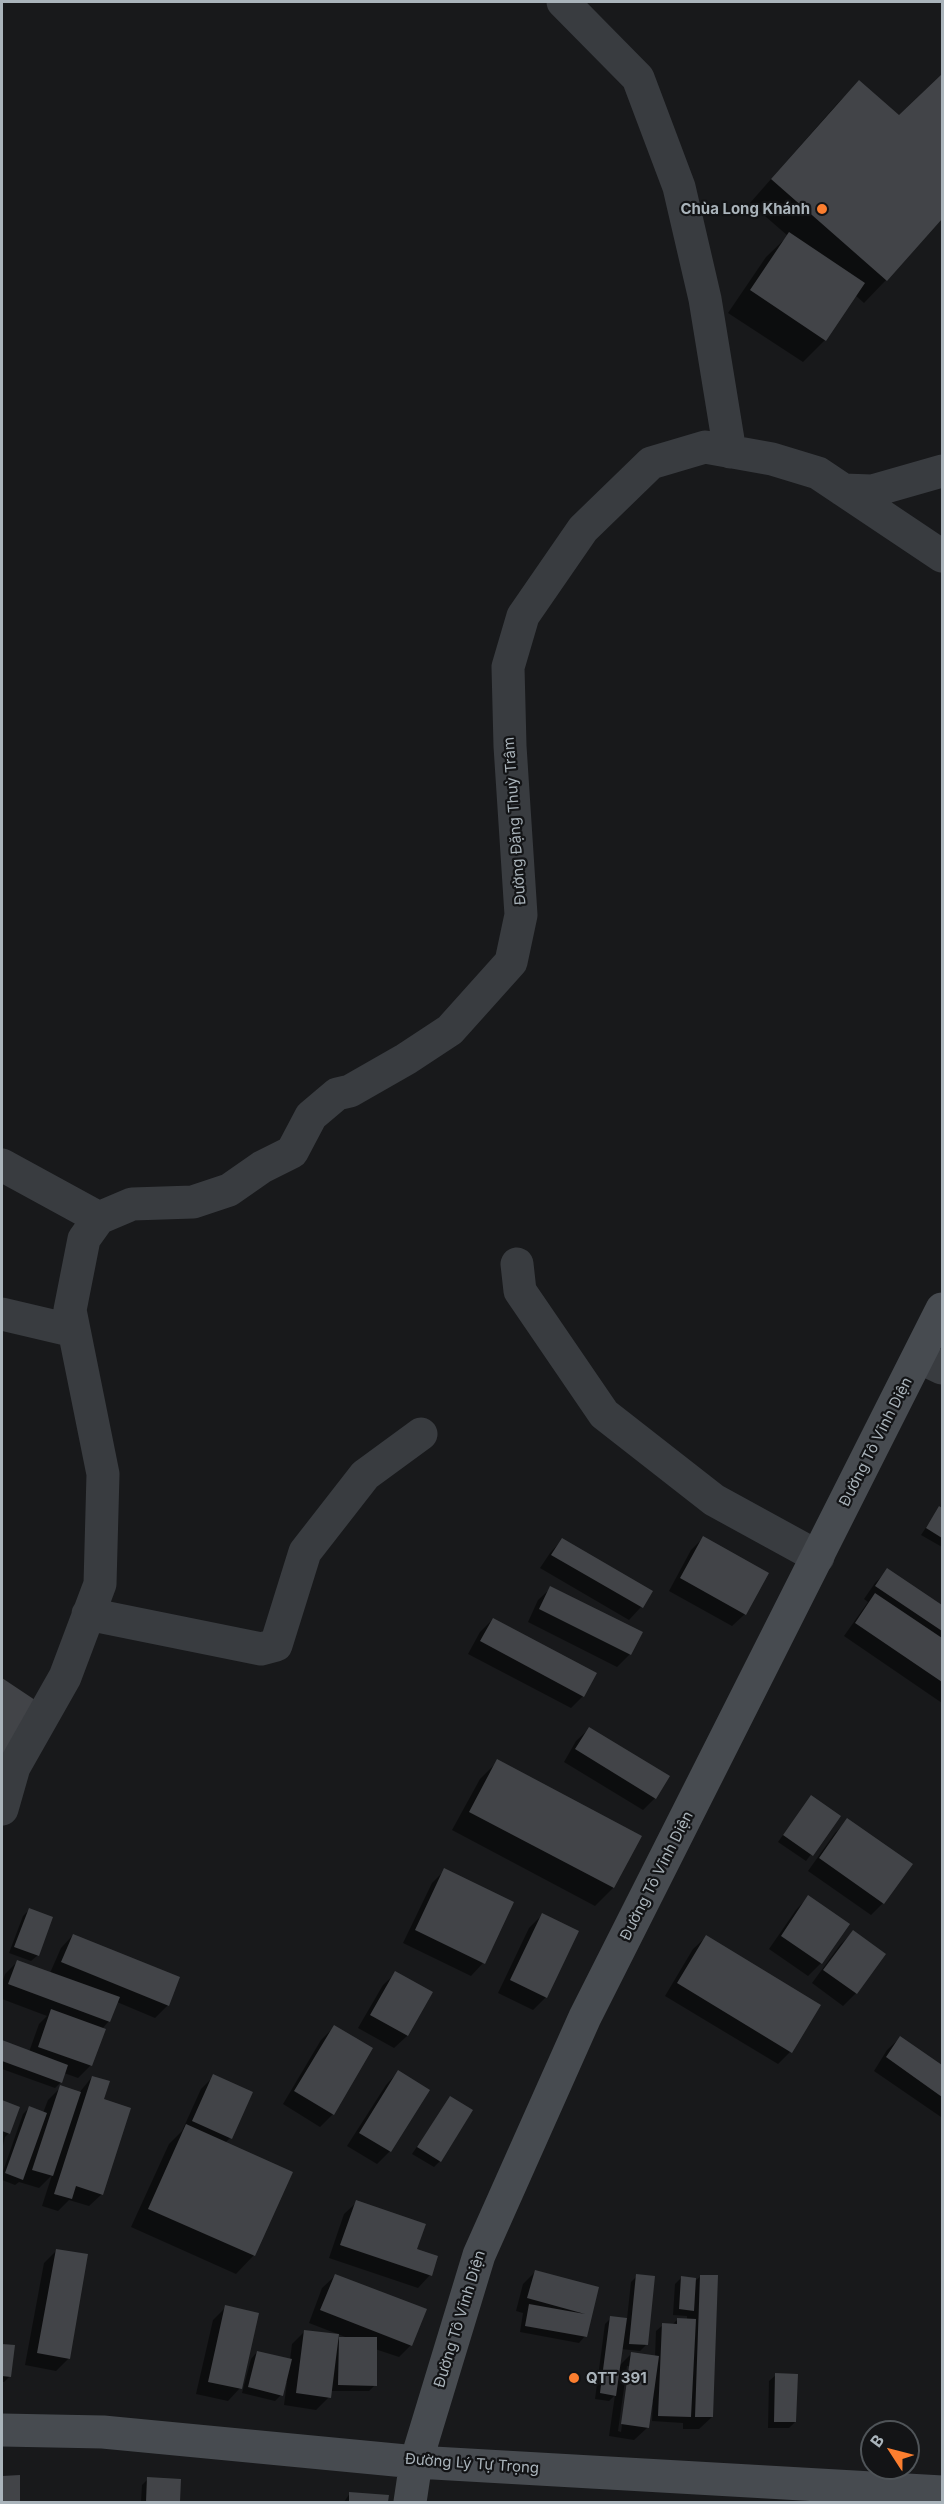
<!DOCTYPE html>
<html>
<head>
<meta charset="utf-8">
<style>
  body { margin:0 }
  #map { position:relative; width:944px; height:2504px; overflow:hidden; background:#18191b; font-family:Inter,sans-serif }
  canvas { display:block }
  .frame { position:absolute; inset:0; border:3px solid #aab4bb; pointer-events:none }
  .north { position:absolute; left:860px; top:2420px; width:60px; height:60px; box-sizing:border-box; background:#131416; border:2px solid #4f5458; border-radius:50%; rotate:306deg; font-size:16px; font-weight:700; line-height:24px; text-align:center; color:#aab4bb }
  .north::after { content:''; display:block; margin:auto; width:21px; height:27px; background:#fb7e2f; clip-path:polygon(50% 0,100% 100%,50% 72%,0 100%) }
</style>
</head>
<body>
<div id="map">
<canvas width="944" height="2504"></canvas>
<div class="frame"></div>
<div class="north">B</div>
</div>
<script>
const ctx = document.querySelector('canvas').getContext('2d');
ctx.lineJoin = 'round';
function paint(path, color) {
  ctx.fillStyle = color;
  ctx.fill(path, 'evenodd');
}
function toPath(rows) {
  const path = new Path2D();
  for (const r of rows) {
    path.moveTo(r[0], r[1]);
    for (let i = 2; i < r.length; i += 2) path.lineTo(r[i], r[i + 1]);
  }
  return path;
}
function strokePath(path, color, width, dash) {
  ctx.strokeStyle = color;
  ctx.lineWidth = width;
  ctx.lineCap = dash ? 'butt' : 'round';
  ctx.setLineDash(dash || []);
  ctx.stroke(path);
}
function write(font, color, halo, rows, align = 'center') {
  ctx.font = font + ' Inter,sans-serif';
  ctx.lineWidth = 4.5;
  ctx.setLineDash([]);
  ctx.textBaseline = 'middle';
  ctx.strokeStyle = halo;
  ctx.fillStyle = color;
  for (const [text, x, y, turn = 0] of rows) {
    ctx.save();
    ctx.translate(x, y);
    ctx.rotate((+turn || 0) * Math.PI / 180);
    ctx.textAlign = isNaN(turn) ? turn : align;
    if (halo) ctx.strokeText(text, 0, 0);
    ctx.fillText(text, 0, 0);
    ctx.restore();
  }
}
const shadow = toPath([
  [942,76,942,216,886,280,864,303,855,295,825,340,803,362,728,313,766,257,788,236,750,203,837,104,859,82,899,117],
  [939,1508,942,1510,942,1547,921,1535],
  [703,1538,745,1614,732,1626,669,1591,691,1550],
  [562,1540,651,1591,641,1607,629,1620,540,1568,550,1553],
  [888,1570,942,1607,942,1703,844,1636,868,1602,864,1599,875,1583],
  [551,1588,630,1654,617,1667,528,1622,538,1600],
  [493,1619,583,1696,571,1708,468,1654,480,1632],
  [2,1680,36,1702,2,1753],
  [589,1729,655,1798,643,1810,564,1762,576,1741],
  [498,1761,640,1836,613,1888,595,1906,452,1830,480,1779],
  [811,1796,839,1817,806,1861,778,1842],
  [848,1820,883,1903,871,1915,808,1871,835,1833],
  [445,1870,483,1963,471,1976,403,1943,432,1883],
  [808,1897,821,1963,808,1976,769,1949,796,1910],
  [29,1910,38,1955,31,1961,9,1953,23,1916],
  [542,1915,546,1997,533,2010,498,1993,529,1928],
  [853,1932,884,1955,856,1993,843,2006,812,1983,840,1945],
  [73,1935,168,2005,155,2018,117,2002,109,2021,102,2029,104,2030,90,2066,78,2078,64,2073,61,2082,55,2088,2,2069,2,2042,29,2052,39,2024,47,2016,2,1999,2,1984,5,1974,18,1961,50,1973,61,1948],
  [706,1937,790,2052,778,2064,665,1996,693,1949],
  [396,1973,431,1992,407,2036,394,2048,358,2028,383,1985],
  [334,2027,333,2114,320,2127,283,2104,321,2040],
  [900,2038,942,2067,941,2117,874,2071,887,2050],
  [398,2072,427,2090,390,2151,377,2164,347,2146,386,2085],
  [214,2076,230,2138,225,2143,291,2172,254,2255,236,2274,131,2227,169,2144,182,2131,201,2089],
  [92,2077,103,2100,102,2194,89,2206,69,2200,58,2211,42,2206,52,2175,39,2188,19,2182,15,2185,2,2180,2,2174,23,2114,29,2108,43,2113,48,2100,61,2087,79,2093],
  [450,2098,440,2161,434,2167,412,2154],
  [2,2102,18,2108,9,2133,5,2137,2,2150],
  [357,2202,415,2250,430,2275,418,2288,329,2258,344,2214],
  [56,2251,69,2358,56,2371,25,2365,44,2263],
  [536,2271,589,2315,585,2336,579,2343,520,2332,523,2313,516,2311,523,2284],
  [335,2276,411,2345,399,2357,375,2349,375,2385,369,2391,330,2391,329,2397,316,2410,284,2405,287,2382,285,2382,281,2395,275,2401,242,2393,251,2359,257,2352,290,2360,292,2344,305,2331,337,2341,340,2338,348,2338,309,2323,322,2288],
  [637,2276,646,2345,640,2351,621,2349,619,2366,631,2354,655,2357,656,2331,663,2325,672,2325,678,2319,687,2320,687,2316,673,2315,675,2284,681,2278,694,2282,701,2276,712,2417,699,2429,683,2429,683,2423,652,2421,653,2401,651,2401,647,2428,634,2440,609,2436,615,2395,609,2401,595,2399,605,2324,611,2318,627,2319,631,2282],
  [627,2366,630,2366,621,2432,618,2431],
  [226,2307,240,2388,228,2401,196,2394,213,2320],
  [2,2346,13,2346,10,2376,4,2382,2,2382],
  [776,2375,795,2422,789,2428,768,2428,769,2381],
  [2,2477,18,2477,18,2502,2,2502],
  [148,2479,180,2481,178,2502,141,2502,142,2485],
  [350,2493,387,2496,387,2502,344,2502]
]);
const building = toPath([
  [942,74,942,219,887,281,771,179,859,80,899,115],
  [789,232,865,283,826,341,750,290],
  [939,1506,942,1508,942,1538,926,1528],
  [703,1536,769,1573,746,1615,680,1578],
  [562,1538,653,1591,643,1608,551,1555],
  [887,1568,942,1605,942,1631,875,1586],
  [550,1586,643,1632,631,1655,539,1609],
  [875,1593,942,1638,942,1682,855,1623],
  [493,1618,597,1673,584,1697,480,1641],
  [2,1678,38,1702,2,1756],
  [589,1727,670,1776,656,1799,575,1749],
  [497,1759,642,1836,614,1888,469,1812],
  [811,1795,841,1816,813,1856,783,1835],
  [847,1818,913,1864,884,1904,819,1858],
  [444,1868,514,1902,485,1964,415,1930],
  [808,1895,850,1924,822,1964,781,1936],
  [29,1908,53,1917,39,1956,14,1947],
  [542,1913,579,1931,547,1998,510,1980],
  [853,1930,886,1954,857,1994,823,1970],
  [73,1934,180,1977,169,2006,61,1962],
  [706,1935,821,2005,792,2053,677,1983],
  [17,1960,120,1997,110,2022,8,1984],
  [395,1971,433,1992,408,2036,370,2015],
  [51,2009,106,2029,92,2066,38,2047],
  [334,2025,373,2048,334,2115,294,2091],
  [900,2036,942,2065,942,2097,886,2057],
  [2,2040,68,2065,62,2083,2,2061],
  [398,2070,430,2090,391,2152,359,2133],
  [213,2074,253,2092,232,2139,192,2121],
  [92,2076,110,2081,104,2099,131,2108,103,2195,76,2186,72,2199,54,2194],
  [60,2085,81,2092,53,2176,32,2170],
  [450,2096,473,2110,441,2162,417,2147],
  [2,2100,20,2107,10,2134,2,2131],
  [29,2106,47,2113,23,2180,5,2173],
  [186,2124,293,2172,255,2256,148,2209],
  [356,2200,426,2224,417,2249,438,2256,432,2276,340,2245],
  [56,2249,88,2254,70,2359,37,2353],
  [535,2270,599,2287,587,2337,525,2326,529,2304,585,2314,527,2298],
  [335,2274,427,2309,412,2346,320,2310],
  [636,2274,655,2276,648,2345,629,2344],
  [700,2275,718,2275,713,2417,695,2417],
  [681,2276,696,2278,694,2311,679,2309],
  [225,2305,259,2313,242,2389,208,2382],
  [610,2316,627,2318,616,2396,600,2393],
  [677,2318,696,2319,691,2417,658,2416,662,2323,677,2324],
  [304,2330,339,2334,331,2398,296,2393],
  [339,2337,377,2337,377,2386,338,2385],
  [2,2344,15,2345,11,2377,2,2376],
  [257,2351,292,2359,283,2396,248,2387],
  [631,2352,659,2356,649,2428,621,2424],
  [775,2373,798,2374,796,2422,774,2422],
  [20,2475,20,2502,2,2502,2,2476],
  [147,2477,181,2479,180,2502,146,2502],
  [349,2492,389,2495,388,2502,349,2502]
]);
const street = toPath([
  [563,2,638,78,679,187,705,299,730,452],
  [843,490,872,491,942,471],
  [2,1165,99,1218],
  [517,1264,520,1291,604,1414,714,1500,818,1557],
  [2,1314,74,1331],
  [919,1357,942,1368],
  [88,1614,261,1649,276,1645,305,1552,365,1475,421,1434],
  [2,1809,14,1767,65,1677,100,1584,103,1474,70,1310,84,1239,99,1218,132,1204,193,1202,229,1190,262,1167,292,1152,311,1116,337,1094,350,1091,406,1059,450,1030,511,962,521,915,510,746,508,667,523,616,583,529,651,463,705,447,772,459,818,473,942,556]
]);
const secondary = toPath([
  [2,2430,103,2432,416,2462,942,2492],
  [410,2502,416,2462,479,2255,585,2017,942,1309]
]);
const markers = [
  [822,209,6,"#fb7e2f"],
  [574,2378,6,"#fb7e2f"]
];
const poiNames = [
  ["Chùa Long Khánh",810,209],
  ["QTT 391",586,2378,"left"]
];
const streetNames = [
  ["Đường Đặng Thuỳ Trâm",515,821,-94],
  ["Đường Tô Vĩnh Diện",876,1442,-63],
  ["Đường Tô Vĩnh Diện",657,1876,-63],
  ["Đường Tô Vĩnh Diện",460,2319,-73],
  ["Đường Lý Tự Trọng",472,2464,4]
];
paint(shadow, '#0007');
paint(building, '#424448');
strokePath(street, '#393c40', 33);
strokePath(secondary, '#474b50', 33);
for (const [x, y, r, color] of markers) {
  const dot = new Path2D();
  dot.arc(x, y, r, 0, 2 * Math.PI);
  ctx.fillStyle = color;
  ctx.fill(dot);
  strokePath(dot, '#131416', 2);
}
write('bold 15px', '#aab4bb', '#131416', poiNames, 'right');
write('15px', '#aab4bb', '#131416', streetNames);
</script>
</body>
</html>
